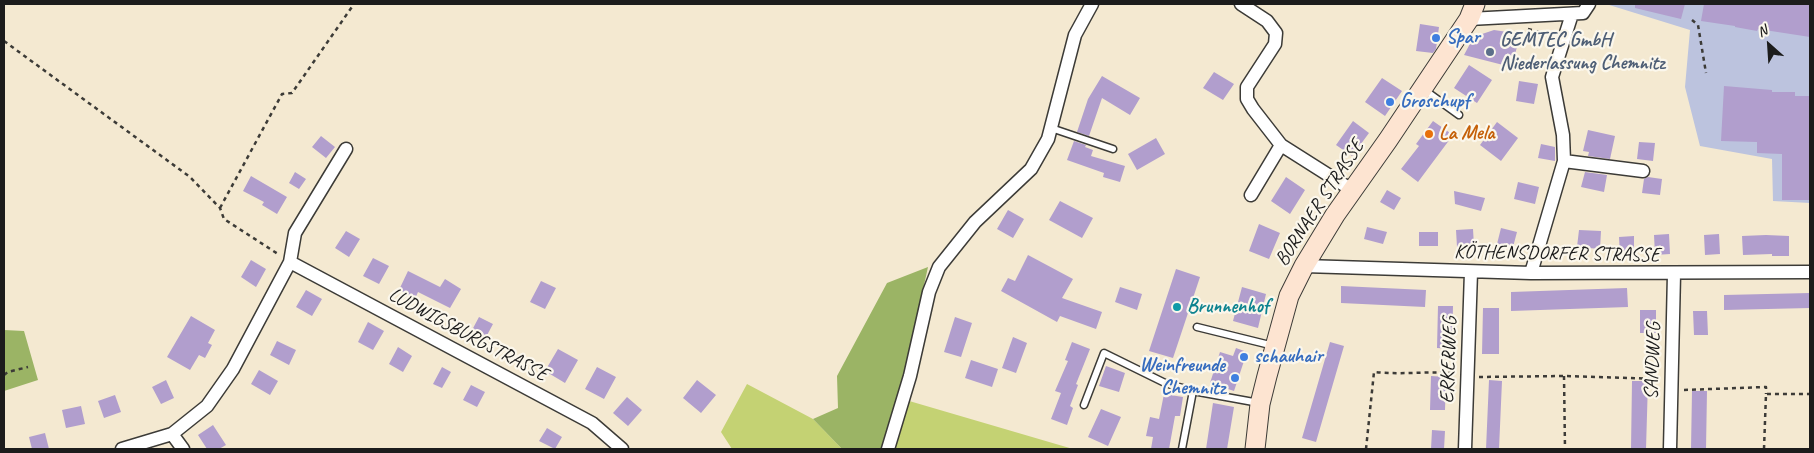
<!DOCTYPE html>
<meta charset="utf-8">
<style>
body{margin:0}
#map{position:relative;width:1814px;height:453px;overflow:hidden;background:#f4e9d1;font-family:Caveat,sans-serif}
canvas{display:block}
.frame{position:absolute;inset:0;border:5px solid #1c1c1c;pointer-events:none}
.north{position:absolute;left:1744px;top:20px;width:50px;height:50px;-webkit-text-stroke:4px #fbf7ec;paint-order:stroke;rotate:334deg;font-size:14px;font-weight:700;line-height:20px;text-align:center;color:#1c1c1c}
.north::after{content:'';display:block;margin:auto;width:18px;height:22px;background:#1c1c1c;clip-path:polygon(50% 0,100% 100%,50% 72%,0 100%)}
</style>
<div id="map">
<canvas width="1814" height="453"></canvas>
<div class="frame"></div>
<div class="north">N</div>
</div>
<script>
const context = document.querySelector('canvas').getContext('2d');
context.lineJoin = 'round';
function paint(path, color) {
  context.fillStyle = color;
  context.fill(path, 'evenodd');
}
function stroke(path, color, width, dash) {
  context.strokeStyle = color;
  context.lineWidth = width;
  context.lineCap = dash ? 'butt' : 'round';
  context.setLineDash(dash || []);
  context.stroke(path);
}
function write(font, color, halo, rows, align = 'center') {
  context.font = font + ' Caveat,sans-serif';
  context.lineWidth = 4.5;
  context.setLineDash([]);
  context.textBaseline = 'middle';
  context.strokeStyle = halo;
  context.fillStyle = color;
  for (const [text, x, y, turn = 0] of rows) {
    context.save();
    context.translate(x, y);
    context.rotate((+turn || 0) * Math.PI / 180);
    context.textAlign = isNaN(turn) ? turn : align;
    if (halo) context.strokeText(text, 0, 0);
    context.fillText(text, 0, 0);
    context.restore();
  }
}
paint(new Path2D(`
 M1606 4H1810V203L1773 201 1772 159 1700 146 1685 87 1690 30Z`), '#bcc3de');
paint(new Path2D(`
 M747 384 813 419 842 449H732L721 432Z
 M899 398 1073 449H883Z`), '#c4d273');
paint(new Path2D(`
 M928 267 899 398 883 449H842L813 419 838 408 837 376 887 283Z
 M4 330 24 331 38 380 4 391Z`), '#9bb465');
paint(new Path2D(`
 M1635 4H1685L1681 19 1635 8Z
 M1704 4H1810V37L1758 29 1757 31 1735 27V26L1701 21Z
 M1420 24 1439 27 1436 49 1433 53 1416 51Z
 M1494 30 1521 34 1511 67 1464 55 1472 40 1479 35Z
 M1469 65 1492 80 1477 103 1454 88Z
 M1214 72 1234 84 1223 100 1203 88Z
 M1102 76 1140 98 1130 115 1102 98 1089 136 1077 132 1088 99Z
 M1382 78 1402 91 1385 116 1365 102Z
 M1519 81 1538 84 1534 104 1516 101Z
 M1724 86 1772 90V92H1795V96H1810V200H1782V154L1757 153V142L1721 141Z
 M1353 121 1369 133 1352 156 1336 145Z
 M1433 121 1453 135 1418 182 1401 169 1419 146 1416 144Z
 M1497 122 1518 138 1501 161 1480 145Z
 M1588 130 1615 136 1610 159 1588 156 1589 152 1583 151Z
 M321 136 335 147 326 158 312 147Z
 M1156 138 1165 154 1137 170 1128 154Z
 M1074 141 1086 145 1085 147 1093 150 1091 156 1125 166 1120 182 1103 177 1104 173 1067 160Z
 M1639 142 1655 143 1653 161 1637 159Z
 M1541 144 1555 147V161L1538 158Z
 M295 172 306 179 299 189 289 183Z
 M1585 172 1607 175 1604 192 1581 187Z
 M251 176 287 197 277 214 262 205 264 202 243 191Z
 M1286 177 1305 190 1290 214 1271 201Z
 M1648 177 1662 179 1660 195 1642 193 1644 179Z
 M1518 182 1539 187 1535 204 1514 199Z
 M1387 190 1401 198 1394 210 1380 202Z
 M1454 191 1485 198 1481 211 1455 204Z
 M1060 201 1093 218 1082 238 1049 220Z
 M1008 210 1024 219 1013 238 997 229Z
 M1259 224 1280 233 1269 259 1249 251Z
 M1367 227 1387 232 1383 244 1364 239Z
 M1501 228 1517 232 1513 247 1497 244Z
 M1473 229 1474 246 1457 247 1456 230Z
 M1579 230 1601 231 1600 249 1577 247Z
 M346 231 360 239 349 257 335 248Z
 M1419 232H1438V246H1419Z
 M1669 234 1670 254 1655 255 1654 235Z
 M1719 234 1720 254 1705 255 1704 235Z
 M1766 235 1789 236V256H1772V254L1743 255 1742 236Z
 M1634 236V254L1620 255 1619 237Z
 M1028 255 1073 279 1062 298 1102 312 1096 329 1060 316 1057 322 1001 291 1008 278 1015 281Z
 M373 258 389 266 379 284 363 276Z
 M251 260 266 269 256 287 241 277Z
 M1176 269 1200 277 1173 358 1149 351Z
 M408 271 440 287 445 279 461 289 450 308 418 292 415 299 399 290Z
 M541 281 556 288 545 309 530 302Z
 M1341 286 1426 290 1425 307 1341 303Z
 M1120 287 1142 294 1137 310 1115 302Z
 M1242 287 1266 294 1258 328 1233 321Z
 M1627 288 1628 307 1511 311V292Z
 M306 290 322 299 312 316 296 307Z
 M1810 293V308L1724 310V295Z
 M1438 306H1453L1452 349 1437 348Z
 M1483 308H1499V354H1482Z
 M1640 310H1656V333H1640Z
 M1693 311H1707L1708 335H1694Z
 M191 316 215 330 208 343 212 345 205 358 199 355 190 370 167 357Z
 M479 317 493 324 485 339 471 332Z
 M955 317 972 323 961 357 944 352Z
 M368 322 384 331 373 350 358 342Z
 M1013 337 1027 343 1016 373 1002 368Z
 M277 341 296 350 289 365 270 355Z
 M1072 342 1090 349 1076 384 1078 385 1070 406 1073 408 1067 425 1051 419 1061 393 1055 391 1068 361 1065 360Z
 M1330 342 1344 346 1316 442 1302 438Z
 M398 347 412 356 403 372 389 364Z
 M1236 348 1247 352 1234 391 1210 383 1220 352 1233 356Z
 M558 349 578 360 565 383 545 371Z
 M971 360 998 369 992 387 965 378Z
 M1106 366 1125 373 1119 392 1099 386Z
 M442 367 451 372 442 388 433 384Z
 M597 367 616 377 604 399 585 389Z
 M259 370 278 381 270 395 251 384Z
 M1431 376 1446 377 1445 410H1430Z
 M166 380 174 398 161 404 152 387Z
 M697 380 716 395 701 413 683 398Z
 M1489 380 1502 381 1499 449H1486Z
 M1632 381H1648L1646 449H1631Z
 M471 385 485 392 477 407 463 400Z
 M1692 391H1707L1706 449H1691Z
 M1164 394 1183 397 1180 416H1175L1169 449H1151L1153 437 1146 436 1150 417 1159 419Z
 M115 395 121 412 104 418 98 401Z
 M627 397 642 410 628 426 613 413Z
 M1213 403 1234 407 1227 449H1206Z
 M81 406 85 424 66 428 62 410Z
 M1101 409 1121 417 1108 446 1088 437Z
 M213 425 226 445 219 449H207L198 435Z
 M547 428 562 437 555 449 539 441Z
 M1432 430 1445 431 1444 449H1431Z
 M45 433 49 449H32L29 437Z`), '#b19ecd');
const lane = new Path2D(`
 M1423 89 1459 115
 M1051 128 1113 149
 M1197 327 1274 346
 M1084 405 1104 353 1165 383 1193 391 1259 403
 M1182 449 1193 391`);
const street = new Path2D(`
 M1241 4 1267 21 1276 33 1275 44 1247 87V99L1253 109 1281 145 1251 195
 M1469 19 1583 13 1589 4
 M1281 145 1352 190
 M1564 161 1643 171
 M290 262 592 423 622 449
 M1304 266 1531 273 1810 272
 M1531 273 1564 161 1563 135 1552 77 1572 14
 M172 434 183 449
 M122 449 172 434 207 406 233 369 290 262 295 233 346 149
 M888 449 910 376 929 292 939 267 975 222 1031 169 1048 139 1075 35 1092 4
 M1465 449 1471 272
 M1670 449 1674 274`);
const secondary = new Path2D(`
 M1255 449 1260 404 1267 376 1289 296 1304 266 1335 215 1388 140 1469 19 1475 4`);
stroke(lane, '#3c3b37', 9);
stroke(street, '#3c3b37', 15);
stroke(secondary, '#3c3b37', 21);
stroke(new Path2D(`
 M1692 20 1698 25 1706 73
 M1528 29 1539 32
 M4 41 190 177 220 208 224 219 278 254
 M220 208 282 94 292 93 354 4
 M4 375 8 372 28 367
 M1564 376 1565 449
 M1479 377 1564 376 1661 379
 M1684 390 1766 387V394
 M1366 449 1374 372C1402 375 1428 371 1455 373
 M1764 449 1766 394H1810`), '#3c3b37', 2.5, [4, 4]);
stroke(lane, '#fff', 6);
stroke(street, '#fff', 12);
stroke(secondary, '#fde4d1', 19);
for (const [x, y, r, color] of [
 [1436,38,5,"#3f7fe0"],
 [1490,52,5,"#5c6f8a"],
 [1390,102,5,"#3f7fe0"],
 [1429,134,5,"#e8710a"],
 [1177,307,5,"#0f9aa8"],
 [1244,357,5,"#3f7fe0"],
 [1235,378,5,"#3f7fe0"]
]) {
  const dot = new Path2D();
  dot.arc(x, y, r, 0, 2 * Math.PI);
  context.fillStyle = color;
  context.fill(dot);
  stroke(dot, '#fbf7ec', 2);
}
write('bold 20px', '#366cbe', '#fbf7ec', [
 ["Spar",1446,38],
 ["Groschupf",1400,102],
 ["schauhair",1254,357],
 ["Weinfreunde",1225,366,"right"],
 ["Chemnitz",1225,389,"right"]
], 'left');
write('bold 20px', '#4e5e75', '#fbf7ec', [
 ["GEMTEC GmbH",1500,41],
 ["Niederlassung Chemnitz",1500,64]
], 'left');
write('bold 20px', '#c56008', '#fbf7ec', [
 ["La Mela",1439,134]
], 'left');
write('20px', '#1c1c1c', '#fbf7ec', [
 ["BORNAER STRASSE",1320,203,-57],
 ["KÖTHENSDORFER STRASSE",1557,254,1],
 ["LUDWIGSBURGSTRASSE",468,335,28],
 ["ERKERWEG",1449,360,-88],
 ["SANDWEG",1653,361,-88]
]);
write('bold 20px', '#0d838f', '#fbf7ec', [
 ["Brunnenhof",1187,307]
], 'left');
</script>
